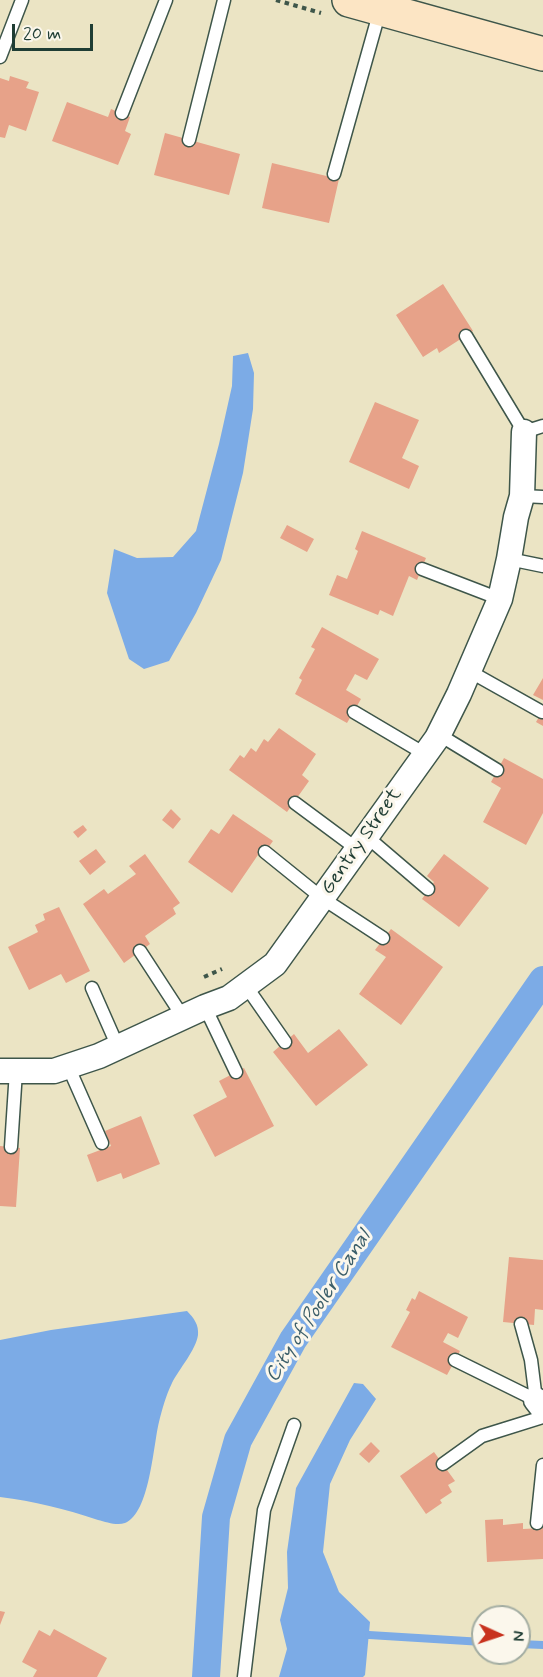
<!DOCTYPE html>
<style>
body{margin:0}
#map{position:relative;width:543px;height:1677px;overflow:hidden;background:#ebe4c4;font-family:Mynerve,sans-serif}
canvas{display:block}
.north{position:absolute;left:471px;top:1605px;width:60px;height:60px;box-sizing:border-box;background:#fbf7ec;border:2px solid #a3ada2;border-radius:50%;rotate:93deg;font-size:16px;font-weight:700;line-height:24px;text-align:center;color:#1f3d34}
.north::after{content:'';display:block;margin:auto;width:21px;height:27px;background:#c8321e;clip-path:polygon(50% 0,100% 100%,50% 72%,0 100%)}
.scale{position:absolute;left:12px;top:24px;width:81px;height:27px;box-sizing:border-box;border:3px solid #1f3d34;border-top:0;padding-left:8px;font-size:18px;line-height:21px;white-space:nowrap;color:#1f3d34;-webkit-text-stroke:4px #fbf7ec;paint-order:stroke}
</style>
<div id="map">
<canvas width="543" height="1677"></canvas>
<div class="north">N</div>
<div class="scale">20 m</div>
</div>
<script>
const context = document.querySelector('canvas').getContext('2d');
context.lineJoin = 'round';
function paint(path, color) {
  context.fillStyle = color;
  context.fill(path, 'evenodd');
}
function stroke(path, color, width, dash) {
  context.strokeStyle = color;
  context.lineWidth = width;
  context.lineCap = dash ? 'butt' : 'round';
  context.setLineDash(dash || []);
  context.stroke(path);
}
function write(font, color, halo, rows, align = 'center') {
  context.font = font + ' Mynerve,sans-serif';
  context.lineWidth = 6;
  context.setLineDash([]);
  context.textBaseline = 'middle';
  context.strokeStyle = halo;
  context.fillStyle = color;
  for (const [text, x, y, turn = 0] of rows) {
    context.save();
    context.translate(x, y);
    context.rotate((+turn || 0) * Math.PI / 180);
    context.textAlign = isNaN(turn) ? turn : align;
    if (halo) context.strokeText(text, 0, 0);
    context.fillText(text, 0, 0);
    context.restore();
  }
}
paint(new Path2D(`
 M248 353 254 373 253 409 243 473 221 560 196 613 169 661 144 669 129 659 107 593 114 549 137 558 173 557 196 531 219 444 232 386 233 356Z
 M187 1311C194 1318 199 1325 198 1335 196 1350 179 1369 172 1383 166 1395 162 1410 159 1422 153 1446 150 1513 125 1523 117 1526 106 1522 98 1520 65 1509 34 1501 0 1497V1340L51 1330Z
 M354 1383 363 1384 376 1399 350 1440 330 1484 323 1552 339 1592 370 1622 365 1675 363 1677H279L287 1649 280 1620 288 1588 287 1552 296 1488Z`), '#7cabe6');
stroke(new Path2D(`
 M369 1635 483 1642
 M519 1644 543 1645`), '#7cabe6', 8);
stroke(new Path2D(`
 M206 1677 216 1517 238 1440 293 1340 543 980`), '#7cabe6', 28);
paint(new Path2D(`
 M10 76 29 82 26 88 39 92 26 131 9 125 5 138 0 137V78L9 81Z
 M67 102 108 117 111 109 130 117 125 131 131 134 118 165 52 141Z
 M165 133 240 154 229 195 154 175Z
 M272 163 339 179 329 223 262 208Z
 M443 284 473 331 439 353 437 348 423 357 396 315Z
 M375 402 419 420 402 458 419 466 409 489 349 462Z
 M287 525 314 539 307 552 280 538Z
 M362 531 426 558 417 580 409 576 393 616 380 610 378 615 329 595 337 575 347 579 358 551 355 549Z
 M322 627 379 659 367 680 355 674 346 690 361 699 347 723 295 694 302 680 299 678 315 649 311 647Z
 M543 678V700L533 695Z
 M543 710V726L536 722Z
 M279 728 316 754 302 775 309 781 287 812 229 770 240 755 244 758 251 748 256 752 264 739 268 742Z
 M504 758 543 779V813L526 845 483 822 501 788 491 782Z
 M171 809 181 819 173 829 162 820Z
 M233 814 273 841 265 852 262 849 232 893 188 862 211 829 219 834Z
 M83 825 87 830 78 838 73 832Z
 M96 849 106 862 90 875 79 861Z
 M145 854 180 903 173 908 176 914 145 936 150 944 124 963 83 904 104 889 108 894 136 874 129 866Z
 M444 854 489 888 459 927 422 899 434 882 427 876Z
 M59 907 90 971 66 983 61 974 29 990 8 947 38 932 35 925 45 920 43 914Z
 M391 929 443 967 401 1025 359 994 386 957 375 950Z
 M339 1029 368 1065 316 1106 273 1052 294 1034 308 1053Z
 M244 1068 274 1126 215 1157 193 1115 227 1097 219 1081Z
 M141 1116 160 1164 123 1179 121 1173 97 1182 87 1155 111 1146 105 1131Z
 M0 1146 20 1148 16 1207 0 1206Z
 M509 1257 543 1260V1310L535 1309 534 1325 503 1322Z
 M419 1291 468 1317 458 1338 448 1333 443 1342 460 1351 447 1375 391 1347 410 1312 406 1310 412 1298 415 1300Z
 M371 1442 380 1451 369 1463 359 1454Z
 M434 1452 455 1481 448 1485 452 1492 440 1500 442 1503 426 1514 400 1476Z
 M503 1519V1525L523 1523V1529L543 1528V1559L487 1562 485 1520Z
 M0 1611 5 1612 0 1625Z
 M54 1629 107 1658 97 1677H33L37 1670 22 1662 39 1630 50 1636Z`), '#e7a289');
const lane = new Path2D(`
 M0 57 22 0
 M122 113 166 0
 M189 140 224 0
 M334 174 380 10
 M466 336 524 432 543 426
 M522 496 543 497
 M509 559 543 566
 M422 569 500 599
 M469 671 542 712
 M354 712 425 754
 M438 734 497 770
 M295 803 357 849
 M366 836 428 889
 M265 852 322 898 383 938
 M140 951 183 1017
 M246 986 285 1042
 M92 988 118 1047
 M205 1007 236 1072
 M68 1066 102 1143
 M11 1147 16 1071
 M521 1324 531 1360 536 1400
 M455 1360 536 1400
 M443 1464 482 1436 543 1417
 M537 1523 543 1465
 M244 1677 264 1510 294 1425`);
const street = new Path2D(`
 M0 1071H54L99 1056 205 1007 229 998 275 964 437 738 459 694 500 599 509 559 516 517 522 496 524 432
 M536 1400 543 1409`);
const secondary = new Path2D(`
 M349 0 543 54`);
stroke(lane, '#3e564a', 15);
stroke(street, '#3e564a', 27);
stroke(secondary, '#3e564a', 36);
stroke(new Path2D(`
 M276 0 321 13
 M204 977 222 969`), '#3e564a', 4, [4.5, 4.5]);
stroke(lane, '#fff', 12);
stroke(street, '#fff', 24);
stroke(secondary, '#fce5c4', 33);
write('20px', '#1f3d34', '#fbf7ec', [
 ["Gentry Street",362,842,-55]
]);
write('italic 21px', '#3b5e69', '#fbf7ec', [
 ["City of Pooler Canal",319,1307,-57]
]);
</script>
